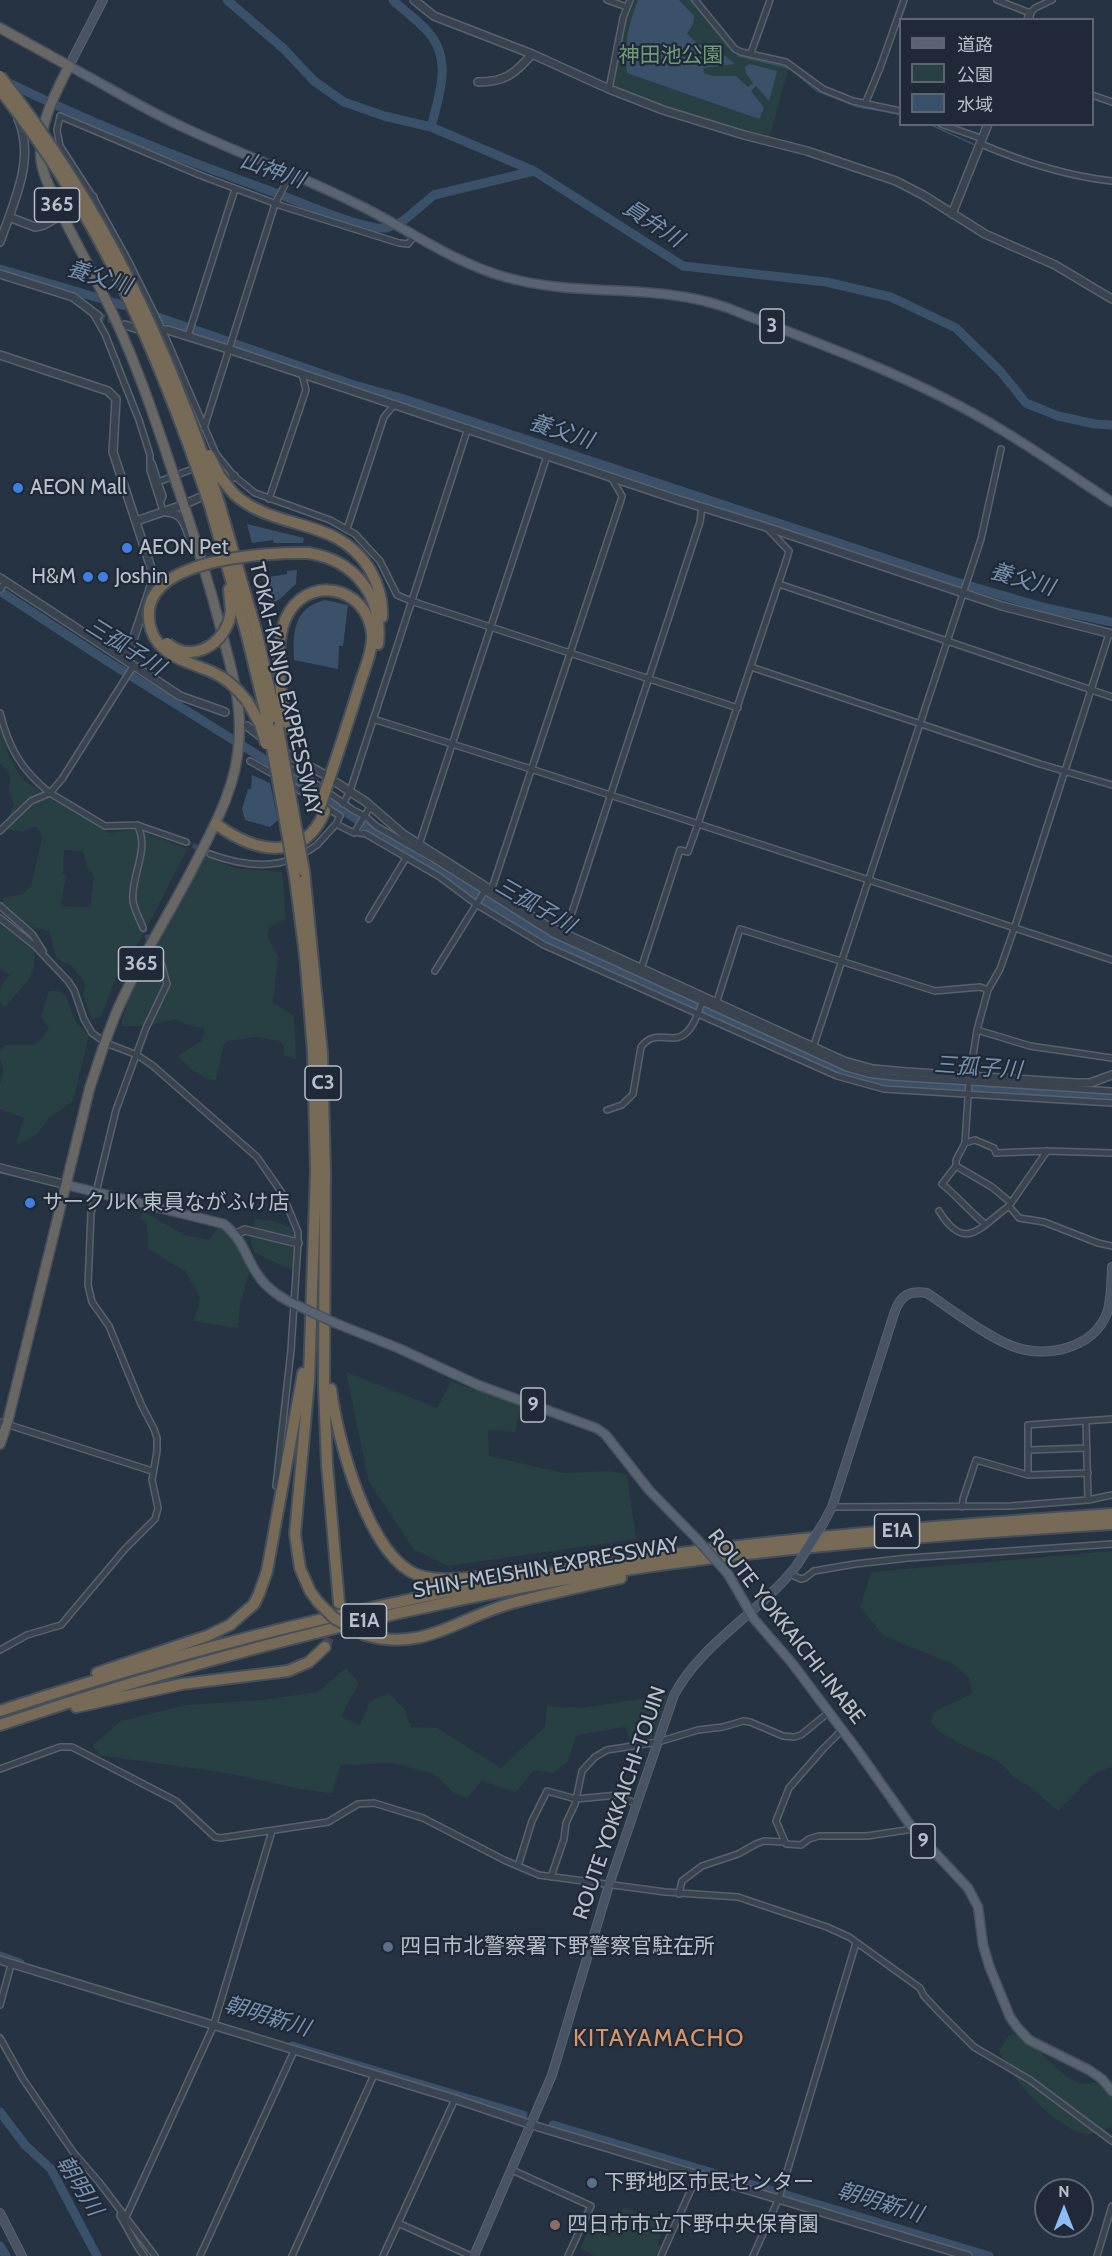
<!DOCTYPE html>
<meta charset="utf-8">
<style>
body{margin:0}
#map{position:relative;width:1112px;height:2256px;overflow:hidden;background:#263342;font-family:Cabin,"Noto Sans JP",sans-serif}
canvas{display:block}
.legend{position:absolute;left:899px;top:18px;width:195px;height:108px;box-sizing:border-box;background:#1f2937;border:2px solid #5c6572;margin:0;padding:8px 10px;list-style:none;font-size:18px;color:#b7c0cb}
.legend li{display:flex;align-items:center;gap:12px;height:30px}
.legend b{width:30px;border:2px solid #5c6572}
.north{position:absolute;left:1034px;top:2178px;width:60px;height:60px;box-sizing:border-box;background:#1f2937;border:2px solid #5c6572;border-radius:50%;rotate:0deg;font-size:16px;font-weight:700;line-height:24px;text-align:center;color:#b7c0cb}
.north::after{content:'';display:block;margin:auto;width:21px;height:27px;background:#8fbbf9;clip-path:polygon(50% 0,100% 100%,50% 72%,0 100%)}
</style>
<div id="map">
<canvas width="1112" height="2256"></canvas>
<ul class="legend">
<li><b style="height:8px;background:#586471"></b>道路</li>
<li><b style="height:16px;background:#284043"></b>公園</li>
<li><b style="height:16px;background:#3b516a"></b>水域</li>
</ul>
<div class="north">N</div>
</div>
<script>
const context = document.querySelector('canvas').getContext('2d');
context.lineJoin = 'round';
function paint(path, color) {
  context.fillStyle = color;
  context.fill(path, 'evenodd');
}
function stroke(path, color, width, dash) {
  context.strokeStyle = color;
  context.lineWidth = width;
  context.lineCap = dash ? 'butt' : 'round';
  context.setLineDash(dash || []);
  context.stroke(path);
}
function write(font, color, halo, rows, align = 'center') {
  context.font = font + ' Cabin,"Noto Sans JP",sans-serif';
  context.lineWidth = 4.5;
  context.setLineDash([]);
  context.textBaseline = 'middle';
  context.strokeStyle = halo;
  context.fillStyle = color;
  for (const [text, x, y, turn = 0] of rows) {
    context.save();
    context.translate(x, y);
    context.rotate((+turn || 0) * Math.PI / 180);
    context.textAlign = isNaN(turn) ? turn : align;
    if (halo) context.strokeText(text, 0, 0);
    context.fillText(text, 0, 0);
    context.restore();
  }
}
paint(new Path2D(`
 M633 0H691L739 55H746L789 66 769 139 663 108 610 88 625 19Z
 M0 720 8 754 17 771 24 780 49 798 110 833 136 829 187 849 141 939 119 970 101 1017 92 1019 83 995 86 984 70 964 62 962 56 956 49 931 17 923 1 905 3 898 23 894 31 886 42 838 37 827H33L22 832 6 829 4 826 14 805 9 791 10 774 0 763ZM64 850 83 851 88 868 94 876 90 907 61 906 66 875 63 874Z
 M205 856 234 868 282 872 286 919 270 926 267 936 278 957 273 1003 294 1016 296 1060 283 1055 284 1047 280 1041 257 1037 227 1041 224 1044 216 1080C203 1080 186 1066 178 1056L201 1041 205 1031 203 1028 188 1025 175 1019 148 1026H121C123 1011 130 997 137 983 156 939 183 899 205 856Z
 M0 923 11 925 24 934 35 949 34 967 30 978 5 1007 0 1003C0 990 0 984 10 975L0 968Z
 M49 991C69 989 67 1002 73 1016 77 1024 84 1030 89 1036L73 1101 50 1117 36 1135 19 1144 16 1143 24 1118 0 1109V1085L3 1069 0 1058V1051L5 1045 35 1044 46 1033 49 1027 42 1019 41 1015Z
 M144 1212 185 1235 209 1240 218 1227 240 1244 246 1254 249 1273 240 1306 238 1328 194 1321 200 1299 199 1295 186 1272 148 1249 147 1223 140 1218Z
 M255 1219 275 1221 295 1231 294 1271 254 1252 250 1237Z
 M346 1372 437 1408 451 1382 522 1405 515 1432 488 1430 489 1456 564 1473 609 1471 627 1475 636 1539 448 1566 414 1550 369 1482Z
 M1112 1551V1767L1095 1773 1058 1811 1029 1786 1013 1777 1007 1769 996 1760 964 1746 937 1730 931 1722 934 1712 972 1694 969 1678 953 1664 884 1636 860 1607 871 1572Z
 M346 1668 359 1683 341 1717 360 1725 370 1701 389 1693 405 1710 411 1727 437 1728 501 1768 545 1727 547 1706 581 1708 668 1695 655 1738 630 1742 626 1727 577 1735 567 1763 552 1773 534 1770 516 1792 482 1781 467 1798 453 1792 434 1774 393 1763 341 1765 332 1793C300 1791 268 1781 237 1775 191 1767 145 1762 99 1755L93 1745 121 1721 186 1705 262 1700 317 1692Z
 M1022 2031C1038 2048 1054 2070 1074 2081 1085 2086 1102 2082 1112 2079V2127C1105 2129 1096 2134 1089 2134 1059 2133 1009 2077 999 2050L1009 2036Z
 M623 2207 665 2225 657 2244 660 2246 656 2256H595L580 2249 590 2228 610 2237Z`), '#284043');
paint(new Path2D(`
 M638 0H679L694 16 693 24 687 34 699 45 713 46 735 64 703 68 704 73 713 76H736L748 87 753 83 746 73 745 67 750 64 777 71 769 101 756 86 751 91 764 108 759 119 627 73C624 46 628 25 638 0Z
 M247 524 304 538 303 543H274L273 540 252 543Z
 M297 570 296 584C287 591 280 602 270 604L263 578 287 574V571Z
 M325 600 348 605 343 646H339L338 669 294 660C293 632 293 608 325 600Z
 M252 775 270 783 278 820 270 827 245 820 242 809 248 789H251Z`), '#3b516a');
stroke(new Path2D(`
 M691 0 739 56 789 68 817 91 858 107 900 114
 M929 124 975 145
 M983 148C1025 166 1067 179 1112 184`), '#3b516a', 1.5);
stroke(new Path2D(`
 M227 0 284 49 314 81 344 102 384 116 431 127 534 171 683 266 826 282 891 297 956 328 1001 372 1026 403 1058 416 1095 424 1112 425
 M393 0C404 11 418 20 428 32 453 59 439 96 431 127
 M3 80C90 123 181 159 273 192 306 204 343 222 377 228H387L403 221 434 195 534 171
 M0 269 126 306 354 385 401 398 953 581 1046 608 1112 622
 M0 591 107 661 304 784 404 851 543 937 830 1068 870 1080 1112 1096
 M0 1956 20 1963
 M292 2046 523 2115
 M0 2112 25 2145 51 2169 97 2256
 M553 2125 989 2256
 M0 2246 6 2256`), '#3b516a', 9);
stroke(new Path2D(`
 M186 842 204 851
 M143 928 155 953`), '#3c4857', 5, [5, 2.5]);
stroke(new Path2D(`
 M98 316 119 322`), '#3c4857', 7, [7, 3.5]);
stroke(new Path2D(`
 M325 1647 336 1624 339 1603`), '#3c4857', 10, [10, 5]);
const minor = new Path2D(`
 M607 0 627 7
 M695 0 735 49 741 52 786 62 823 89 853 101 900 111
 M997 0 1030 13 1035 8 1052 0
 M751 53 770 0
 M609 89 623 18 630 0
 M1092 95 1112 102
 M865 104 880 68 904 0
 M941 124 983 139
 M981 144C1023 162 1066 176 1112 181
 M415 235 408 244 399 243 282 206 202 176 60 116 57 130 60 146 93 197 129 262 162 329 216 454 234 476 255 493 330 520 355 534 380 561 397 595 411 601 738 708
 M94 315 105 334 139 420 150 455V470L163 511
 M188 336 235 189
 M204 428 275 204 291 173
 M152 463 158 482 198 467
 M158 482 163 496 161 501
 M269 499 306 390 302 374
 M347 529 384 417 395 404
 M779 584 1112 697
 M0 590 5 582
 M1109 634 1014 929 1000 969 988 990 977 1030 969 1082 965 1143 975 1140 994 1148 996 1153 1047 1151 1112 1153
 M134 665 62 779 50 793 105 826 137 825 186 842
 M751 667 1040 764 1112 785
 M0 713C9 748 21 770 50 793L31 801 0 831
 M373 719 531 769 1112 960
 M250 761 278 777
 M286 766 319 786 353 810 365 816 376 826 432 858 553 934 847 1068 868 1074 892 1077 1112 1091
 M288 783 340 816 336 824
 M343 804 350 791 468 428
 M137 825C151 849 130 876 133 901 134 910 140 919 143 928
 M354 832 366 834 440 877 476 904 544 945 837 1076 884 1089 1112 1103
 M419 845 547 456
 M210 854C237 864 266 869 293 859
 M302 855 317 845 336 824 354 833 370 807
 M490 894 621 500 622 496 611 477
 M0 906 32 934 43 951
 M0 918 35 946 68 981 74 990 84 1019 92 1033 106 1043 137 1055 152 1065 257 1157 282 1193 298 1232V1243L291 1350 276 1486
 M369 919 406 858
 M565 934 700 522 702 506
 M641 969 680 850 688 852 698 824 787 558 789 551 767 528
 M435 971 484 892
 M716 1004 740 929 935 991 980 987 988 990
 M977 1030 1030 1046 1112 1058
 M813 1048 981 539 1001 449
 M607 1110 622 1105 633 1094 641 1047C656 1027 671 1046 686 1033 694 1026 698 1013 702 1003
 M965 1143 956 1160V1166L942 1184C957 1196 969 1211 985 1224
 M1047 1151 1009 1206 1019 1218 1044 1222 1098 1243 1112 1246
 M956 1166 992 1187 1011 1203
 M939 1211C965 1253 979 1228 1009 1206
 M0 1422 152 1471
 M1086 1422 1088 1500
 M1029 1450 1087 1448
 M1028 1475V1425L1112 1419
 M832 1507 1010 1506 1088 1500 1112 1495
 M962 1507 963 1499 976 1460 1028 1475 1088 1473
 M790 1574 801 1579 805 1578 814 1571 855 1564 908 1558 1112 1544
 M0 1650 27 1635 61 1625 125 1549 155 1519 158 1508 152 1480 157 1451V1438L154 1429 141 1404 109 1326 92 1302 88 1285 91 1213 116 1110 146 1028 167 984 162 966 155 953
 M842 1730 823 1749 789 1788 776 1821 786 1844 801 1845 809 1839 819 1836H867L913 1829
 M0 1769 60 1747H72L176 1801 215 1837 221 1838 328 1822 358 1804 374 1803 423 1818 504 1860 539 1875 665 1892 738 1897 827 1927 849 1937 920 1988 924 1996 940 2013 974 2047 1030 2080 1112 2141
 M518 1866 532 1821 547 1791 576 1799 618 1795 636 1804
 M551 1877 564 1839 566 1823 575 1804 582 1771 595 1757 607 1750 658 1742 698 1730 723 1727 743 1721 750 1722 783 1736 794 1737 801 1735 828 1713
 M679 1894 682 1881 702 1866 738 1854 756 1844 764 1841 784 1842
 M0 2005 11 1965
 M0 2038 23 2079 73 2152 99 2182 155 2256
 M512 2170 591 2206 568 2256
 M121 2211 120 2216C129 2230 134 2243 144 2256
 M126 2217 213 2027 272 1831
 M398 2223 471 2256
 M200 2256 294 2051
 M292 2256 374 2075
 M383 2256 455 2099
 M661 2256 698 2174
 M753 2256 779 2198 856 1943
 M1097 2256 1112 2206`);
const tertiary = new Path2D(`
 M414 0 434 16 532 54 609 89 663 110 744 135 807 151 896 181 923 195 985 234 1055 265 1112 299
 M1028 20 1030 13
 M478 82C505 82 515 74 532 54
 M952 214 988 124
 M9 217 35 227 44 225 93 197
 M0 242C13 204 36 159 18 119
 M0 274 73 297 98 316
 M125 325 138 329 168 330 228 349 676 499 766 527 1002 606 1112 634
 M0 355 108 391 116 399 113 452 154 577 132 643 124 658
 M166 512C184 513 185 525 191 541
 M136 521C171 509 205 500 234 476
 M0 578 180 696 225 712
 M247 726 264 739
 M280 750 327 776
 M337 783 366 802 403 834 546 925 844 1061 873 1069 906 1072 1076 1083H1090L1112 1075
 M0 1168 67 1185
 M236 1234 245 1230 298 1243
 M0 1960 455 2099 532 2125 968 2256`);
const secondary = new Path2D(`
 M69 66 103 0
 M824 1522 832 1507 895 1311C901 1295 910 1290 927 1293 952 1310 985 1335 1012 1346 1045 1359 1093 1349 1107 1313 1112 1299 1111 1282 1112 1267
 M0 2213 22 2256
 M474 2256 552 2075 609 1885 674 1695C703 1641 760 1613 797 1565`);
const primary = new Path2D(`
 M69 66C107 86 145 110 185 128 242 155 302 176 359 205 408 229 452 262 505 277 578 298 656 282 728 308 800 337 875 363 944 398 1003 427 1057 466 1112 502
 M67 1185 224 1224C245 1242 244 1255 258 1275 268 1291 286 1301 303 1308
 M335 1323 398 1348 478 1385 596 1428 605 1434 649 1490 695 1537
 M728 1574 754 1619 792 1663 858 1751 913 1829 968 1888 978 1907 983 1945 990 1968 1010 2017 1017 2027 1029 2040 1089 2070 1102 2079 1112 2091`);
const trunk = new Path2D(`
 M0 28 69 66C54 96 38 125 41 160 42 173 48 183 53 195 67 228 86 259 102 292 130 346 150 404 169 461
 M0 1444 7 1424 90 1087C100 1058 109 1026 123 998 146 949 176 903 200 854 219 817 237 782 239 740 242 703 231 668 222 633 209 583 194 534 177 485`);
const motorway = new Path2D(`
 M234 494C276 532 336 516 369 568 378 583 383 600 382 617
 M219 503 257 634 278 728
 M210 506 247 636 268 723
 M308 553C355 560 383 596 378 644
 M229 621 231 611 229 589
 M247 701 260 724
 M285 728C282 696 273 650 285 620 305 573 367 585 372 634 373 651 364 670 359 687 349 720 338 753 327 786
 M216 824C254 852 303 864 325 811
 M304 871 322 1053 325 1173 324 1386 327 1464 339 1603
 M295 878 305 955 313 1051 316 1171 309 1380 295 1534 300 1568 310 1591 318 1602
 M331 1389C337 1438 368 1557 418 1575 446 1585 499 1573 528 1570
 M365 1635C424 1652 456 1619 509 1604 546 1594 584 1586 621 1578
 M97 1673 207 1636 230 1625 254 1604 259 1594 267 1571 303 1373
 M76 1707 182 1684 288 1671 309 1662 325 1647
 M0 1711C221 1637 449 1584 681 1553 824 1534 968 1524 1112 1514
 M0 1725C173 1667 349 1620 529 1586 721 1551 917 1536 1112 1524`);
stroke(minor, '#58626f', 8);
stroke(tertiary, '#58626f', 10);
stroke(secondary, '#58626f', 10);
stroke(primary, '#47505e', 11);
stroke(trunk, '#454f5c', 12);
stroke(motorway, '#454f5c', 14);
stroke(minor, '#3a4451', 5);
stroke(tertiary, '#3a4451', 7);
stroke(secondary, '#485464', 8);
stroke(primary, '#586471', 8);
stroke(trunk, '#686764', 9);
stroke(motorway, '#776a57', 10);
const secondaryBridge = new Path2D(`
 M797 1565 824 1522`);
const primaryBridge = new Path2D(`
 M303 1308 335 1323
 M695 1537 728 1574`);
const trunkBridge = new Path2D(`
 M169 461 177 485`);
const motorwayBridge = new Path2D(`
 M0 76C104 209 167 343 219 503
 M0 90C100 215 159 355 210 506
 M209 455 220 477 234 494
 M167 643C191 663 219 647 229 621
 M247 701C237 688 226 678 212 672 194 664 173 660 159 644 151 634 148 622 149 610 155 558 268 552 308 553
 M268 723 295 878
 M260 724 266 744
 M278 728 304 871
 M319 810 327 786
 M318 1602 334 1618 365 1635`);
stroke(secondaryBridge, '#58626f', 10, []);
stroke(primaryBridge, '#47505e', 11, []);
stroke(trunkBridge, '#454f5c', 12, []);
stroke(motorwayBridge, '#454f5c', 14, []);
stroke(secondaryBridge, '#485464', 8);
stroke(primaryBridge, '#586471', 8);
stroke(trunkBridge, '#686764', 9);
stroke(motorwayBridge, '#776a57', 10);
for (const [x, y, r, color] of [
 [18,488,6,"#3f7fe0"],
 [127,548,6,"#3f7fe0"],
 [88,577,6,"#3f7fe0"],
 [103,577,6,"#3f7fe0"],
 [30,1203,6,"#3f7fe0"],
 [388,1947,6,"#5c6f8a"],
 [592,2183,6,"#5c6f8a"],
 [555,2225,6,"#8d6e63"]
]) {
  const dot = new Path2D();
  dot.arc(x, y, r, 0, 2 * Math.PI);
  context.fillStyle = color;
  context.fill(dot);
  stroke(dot, '#1f2937', 2);
}
for (const [x, y, w] of [
 [57,205,45],
 [772,326,24],
 [141,964,45],
 [323,1083,36],
 [533,1405,24],
 [897,1531,45],
 [364,1621,45],
 [923,1841,24]
]) {
  const box = new Path2D();
  box.roundRect(x - w / 2, y - 17, w, 34, 4.5);
  context.fillStyle = '#1f2937';
  context.fill(box);
  stroke(box, '#b7c0cb', 1.5);
}
write('bold 20px', '#b7c0cb', null, [
 ["365",57,205],
 ["3",772,326],
 ["365",141,964],
 ["C3",323,1083],
 ["9",533,1405],
 ["E1A",897,1531],
 ["E1A",364,1621],
 ["9",923,1841]
]);
write('21px', '#6e9c77', '#1f2937', [
 ["神田池公園",671,56]
]);
write('21px', '#b7c0cb', '#1f2937', [
 ["AEON Mall",30,488],
 ["AEON Pet",139,548],
 ["H&M",76,577,"right"],
 ["Joshin",115,577],
 ["サークルK 東員ながふけ店",42,1203],
 ["四日市北警察署下野警察官駐在所",400,1947],
 ["下野地区市民センター",604,2183],
 ["四日市市立下野中央保育園",567,2225]
], 'left');
write('21px', '#b7c0cb', '#1f2937', [
 ["TOKAI-KANJO EXPRESSWAY",285,689,77],
 ["SHIN-MEISHIN EXPRESSWAY",546,1568,-10],
 ["ROUTE YOKKAICHI-INABE",786,1627,52],
 ["ROUTE YOKKAICHI-TOUIN",620,1803,-71]
]);
write('italic 22px', '#7791ae', '#1f2937', [
 ["山神川",272,171,19],
 ["員弁川",653,224,33],
 ["養父川",99,278,17],
 ["養父川",561,432,18],
 ["養父川",1022,580,16],
 ["三孤子川",125,647,32],
 ["三孤子川",535,906,30],
 ["三孤子川",978,1068,4],
 ["朝明新川",267,2017,17],
 ["朝明川",79,2186,58],
 ["朝明新川",880,2203,17]
]);
context.letterSpacing = '1.5px';
write('24px', '#d79467', '#1f2937', [
 ["KITAYAMACHO",659,2039]
]);
context.letterSpacing = '0px';
</script>
